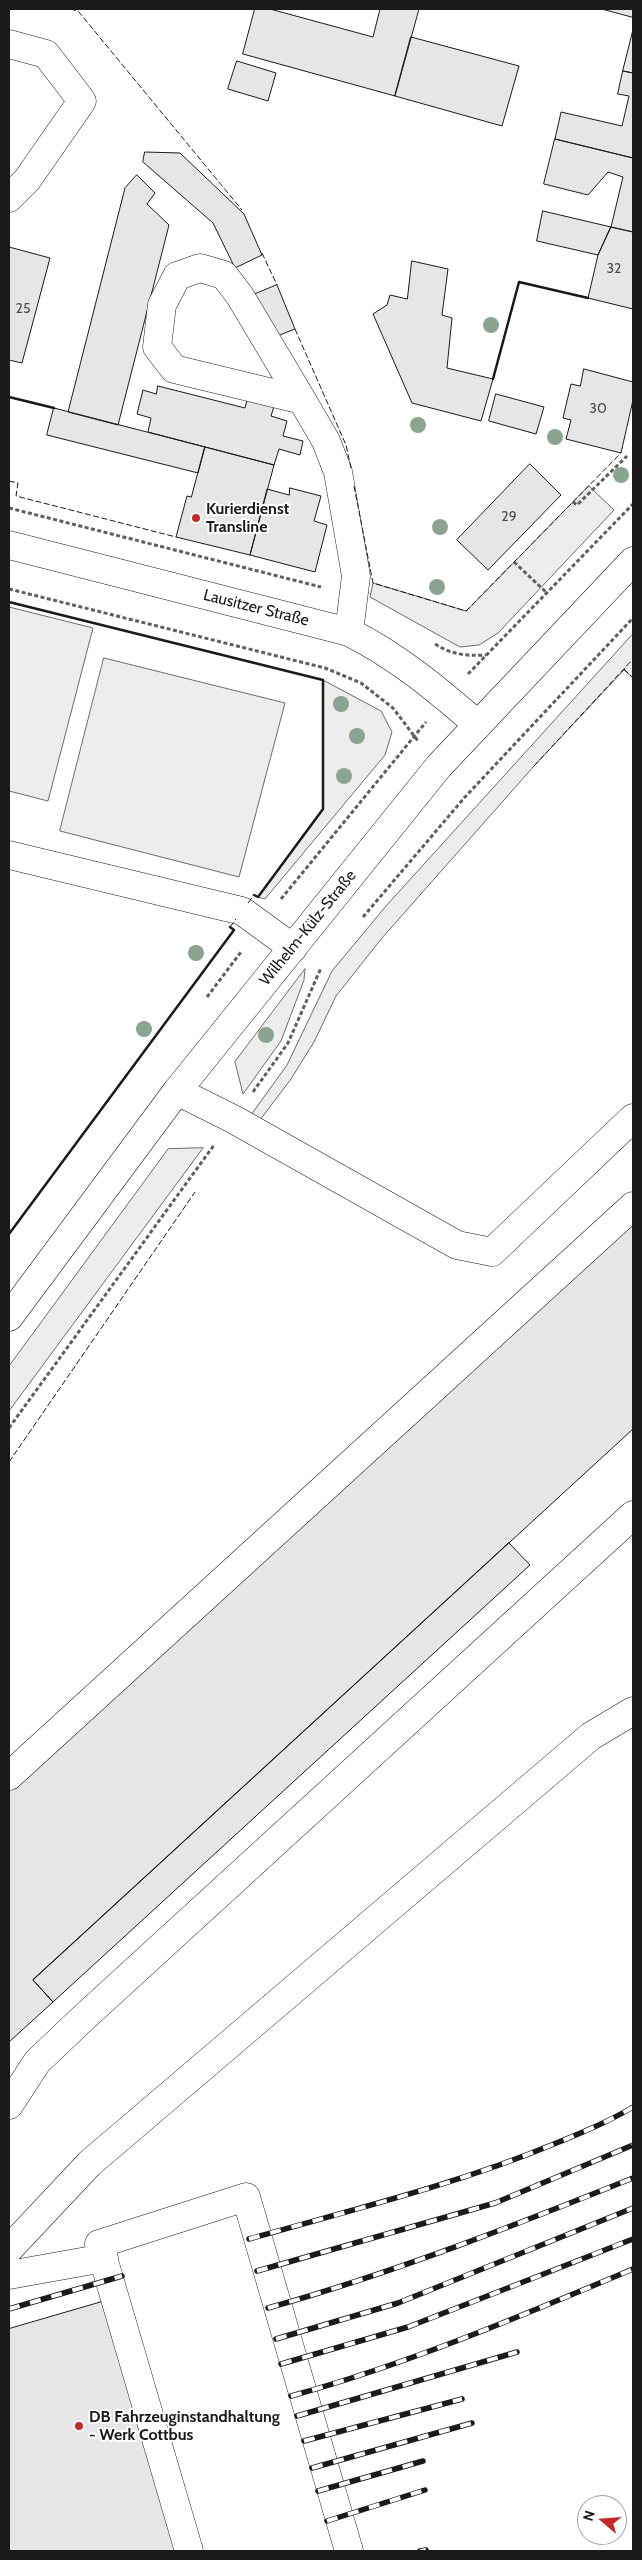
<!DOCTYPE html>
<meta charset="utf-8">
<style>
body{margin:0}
#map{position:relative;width:642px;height:2560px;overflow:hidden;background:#fff;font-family:Cabin,sans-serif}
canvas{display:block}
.frame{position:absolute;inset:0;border:10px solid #1a1a1a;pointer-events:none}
.north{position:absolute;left:577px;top:2495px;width:50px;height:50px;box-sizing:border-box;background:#fff;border:1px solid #a3a3a3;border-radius:50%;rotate:288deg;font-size:14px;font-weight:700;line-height:20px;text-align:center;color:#1a1a1a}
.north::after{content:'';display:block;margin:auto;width:18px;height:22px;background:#c62828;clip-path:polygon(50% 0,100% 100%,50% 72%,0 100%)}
</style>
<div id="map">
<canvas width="642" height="2560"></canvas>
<div class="frame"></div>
<div class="north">N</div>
</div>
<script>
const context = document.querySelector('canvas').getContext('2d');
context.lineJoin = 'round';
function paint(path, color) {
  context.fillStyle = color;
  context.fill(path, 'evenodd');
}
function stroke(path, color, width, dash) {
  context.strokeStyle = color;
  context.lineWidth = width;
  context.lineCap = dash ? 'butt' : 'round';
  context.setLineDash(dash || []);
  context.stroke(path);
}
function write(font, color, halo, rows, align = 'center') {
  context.font = font + ' Cabin,sans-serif';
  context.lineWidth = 4;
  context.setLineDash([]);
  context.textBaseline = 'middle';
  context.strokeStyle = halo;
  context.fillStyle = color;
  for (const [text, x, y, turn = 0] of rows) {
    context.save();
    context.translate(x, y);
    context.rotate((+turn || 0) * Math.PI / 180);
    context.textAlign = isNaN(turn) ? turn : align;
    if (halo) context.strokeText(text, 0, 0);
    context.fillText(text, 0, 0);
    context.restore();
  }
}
const built = new Path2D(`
 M589 486 614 510 498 633 479 645 460 647 370 597 373 583 466 611Z
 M9 607 93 628 48 801 9 791Z
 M633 634V678L624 670 534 766 382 938 336 996 314 1042 291 1079 260 1120 251 1115 287 1065 332 971 386 906Z
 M104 658 285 703 239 877 60 831Z
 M323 680 381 711 392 732 385 755 265 899 258 897 323 809Z
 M305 969 304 980 281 1041 243 1094 235 1062Z
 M203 1148 9 1411V1366L168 1149Z`);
paint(built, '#ededed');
stroke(built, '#6a6a6a', 1);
const building = new Path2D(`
 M255 9H270L373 37 380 9H419L395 96 243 54Z
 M602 9H633V17Z
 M633 30V73L623 71Z
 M411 37 519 66 502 126 395 96Z
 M237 61 276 73 268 101 228 89Z
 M623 71 633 73V158L555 139 561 112 622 126 629 96 618 94Z
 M555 139 633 158V232L611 227 623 177 608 172 588 195 544 184Z
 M145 152 180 153 244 214 262 255 235 268 213 223 143 162Z
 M137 175 155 193 147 204 169 225 118 425 68 412 125 188Z
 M543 211 611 227 598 255 537 241Z
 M611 227 633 232V309L588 298 598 255Z
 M9 247 50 258 22 363 9 360Z
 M412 261 448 269 442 315 452 318 447 368 493 379 481 421 412 403 373 314 387 305 390 295 407 299Z
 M277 285 295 329 272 338 253 295Z
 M584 369 633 382V400L621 453 566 439 571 420 563 418 571 384 580 386Z
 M158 386 245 408 248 396 275 403 271 416 287 421 283 436 303 441 300 455 279 449 274 465 148 432 151 418 137 414 143 390 156 394Z
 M496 394 544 407 536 434 489 421Z
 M54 408 205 447 198 473 47 435Z
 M205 447 274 465 250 555 176 537 187 496 191 497Z
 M530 464 561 495 488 570 457 540Z
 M290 488 321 496 314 521 327 525 315 572 250 555 267 489 289 495Z
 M633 1218V1429L33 1980 53 2002 9 2042V1791Z
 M509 1543 530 1565 53 2002 33 1980Z
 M112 2299 185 2551H9V2329Z`);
paint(building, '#e6e6e6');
stroke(building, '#1a1a1a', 1);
const minor = new Path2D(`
 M9 44 46 54 82 101 27 180 9 198
 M302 400 240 296 224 275 200 268 177 276 162 305 157 347 174 369 302 400 326 441 338 472 356 576 349 632
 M9 545 349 632C397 656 438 690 478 725
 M9 855 242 911 293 948
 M177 1091 233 1119 457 1245 492 1252 633 1118
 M9 1776 633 1206
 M9 2105 37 2062 80 2021 633 1515
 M9 2249 90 2163 591 1736 633 1711
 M9 2275 104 2258
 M189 2551 99 2244 246 2197 349 2551`);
const major = new Path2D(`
 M9 1317 177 1091 439 766 633 561`);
stroke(minor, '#1a1a1a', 29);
stroke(major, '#1a1a1a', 29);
stroke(new Path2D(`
 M573 502 577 505 627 456
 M9 508 321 587
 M514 562 547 593
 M9 589 325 668 361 683 393 708 418 741
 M435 644C453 655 466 656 486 655
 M468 674 633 504
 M281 899 426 722
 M363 917 465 797 633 618
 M207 997 241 952
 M253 1092 288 1043 321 968
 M9 1428 214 1145`), '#5f5f5f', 3, [4, 2.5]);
stroke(minor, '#fff', 28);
stroke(major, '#fff', 28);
const rail = new Path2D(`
 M249 2239C351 2210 455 2185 554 2144 581 2133 608 2122 633 2107
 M257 2271 495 2203 633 2145
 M268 2308C393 2273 513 2226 633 2178
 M9 2309 122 2276
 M276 2339 398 2303 633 2208
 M281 2364 408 2327 633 2239
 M291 2396C408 2364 521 2316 633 2269
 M297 2416 517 2352
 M304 2441 462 2399
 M312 2468 472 2423
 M318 2491 423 2461
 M327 2521 425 2490
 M420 2551 426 2550`);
stroke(rail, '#1a1a1a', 5.5);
stroke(rail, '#fff', 4, [11]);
stroke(new Path2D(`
 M70 9 78 11 242 210
 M262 253 277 285
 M295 329 346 445 351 468
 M9 481 18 483 16 496 176 537
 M354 486 373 583 466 611 621 453
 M624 669 633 678
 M534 766 633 659
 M248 903 254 895
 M230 927 236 919
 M9 1462 195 1192`), '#1a1a1a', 1, [6, 2.5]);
stroke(new Path2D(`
 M493 379 519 282 588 298
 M9 397 54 408
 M9 602 323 680V809L258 897 254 895
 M9 1234 234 930 230 927`), '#1a1a1a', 2.5);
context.fillStyle = '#8aa48f';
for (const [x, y] of [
 [491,325],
 [418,425],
 [555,437],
 [621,475],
 [440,527],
 [437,587],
 [341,704],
 [357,736],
 [344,776],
 [196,953],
 [144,1029],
 [266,1035]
]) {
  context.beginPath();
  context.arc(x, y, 8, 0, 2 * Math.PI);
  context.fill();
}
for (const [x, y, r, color] of [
 [196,518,5,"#c62828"],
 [79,2426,5,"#c62828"]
]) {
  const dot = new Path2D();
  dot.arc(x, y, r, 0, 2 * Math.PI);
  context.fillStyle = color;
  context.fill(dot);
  stroke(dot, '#fff', 2);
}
write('14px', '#4d4d4d', null, [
 ["32",614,269],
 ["25",23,309],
 ["30",598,409],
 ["29",509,517]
]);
write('bold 16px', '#1a1a1a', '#fff', [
 ["Kurierdienst",206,509],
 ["Transline",206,527],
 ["DB Fahrzeuginstandhaltung",89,2417],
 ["- Werk Cottbus",89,2435]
], 'left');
write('16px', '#1a1a1a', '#fff', [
 ["Lausitzer Straße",256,608,14],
 ["Wilhelm-Külz-Straße",308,928,-51]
]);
</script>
